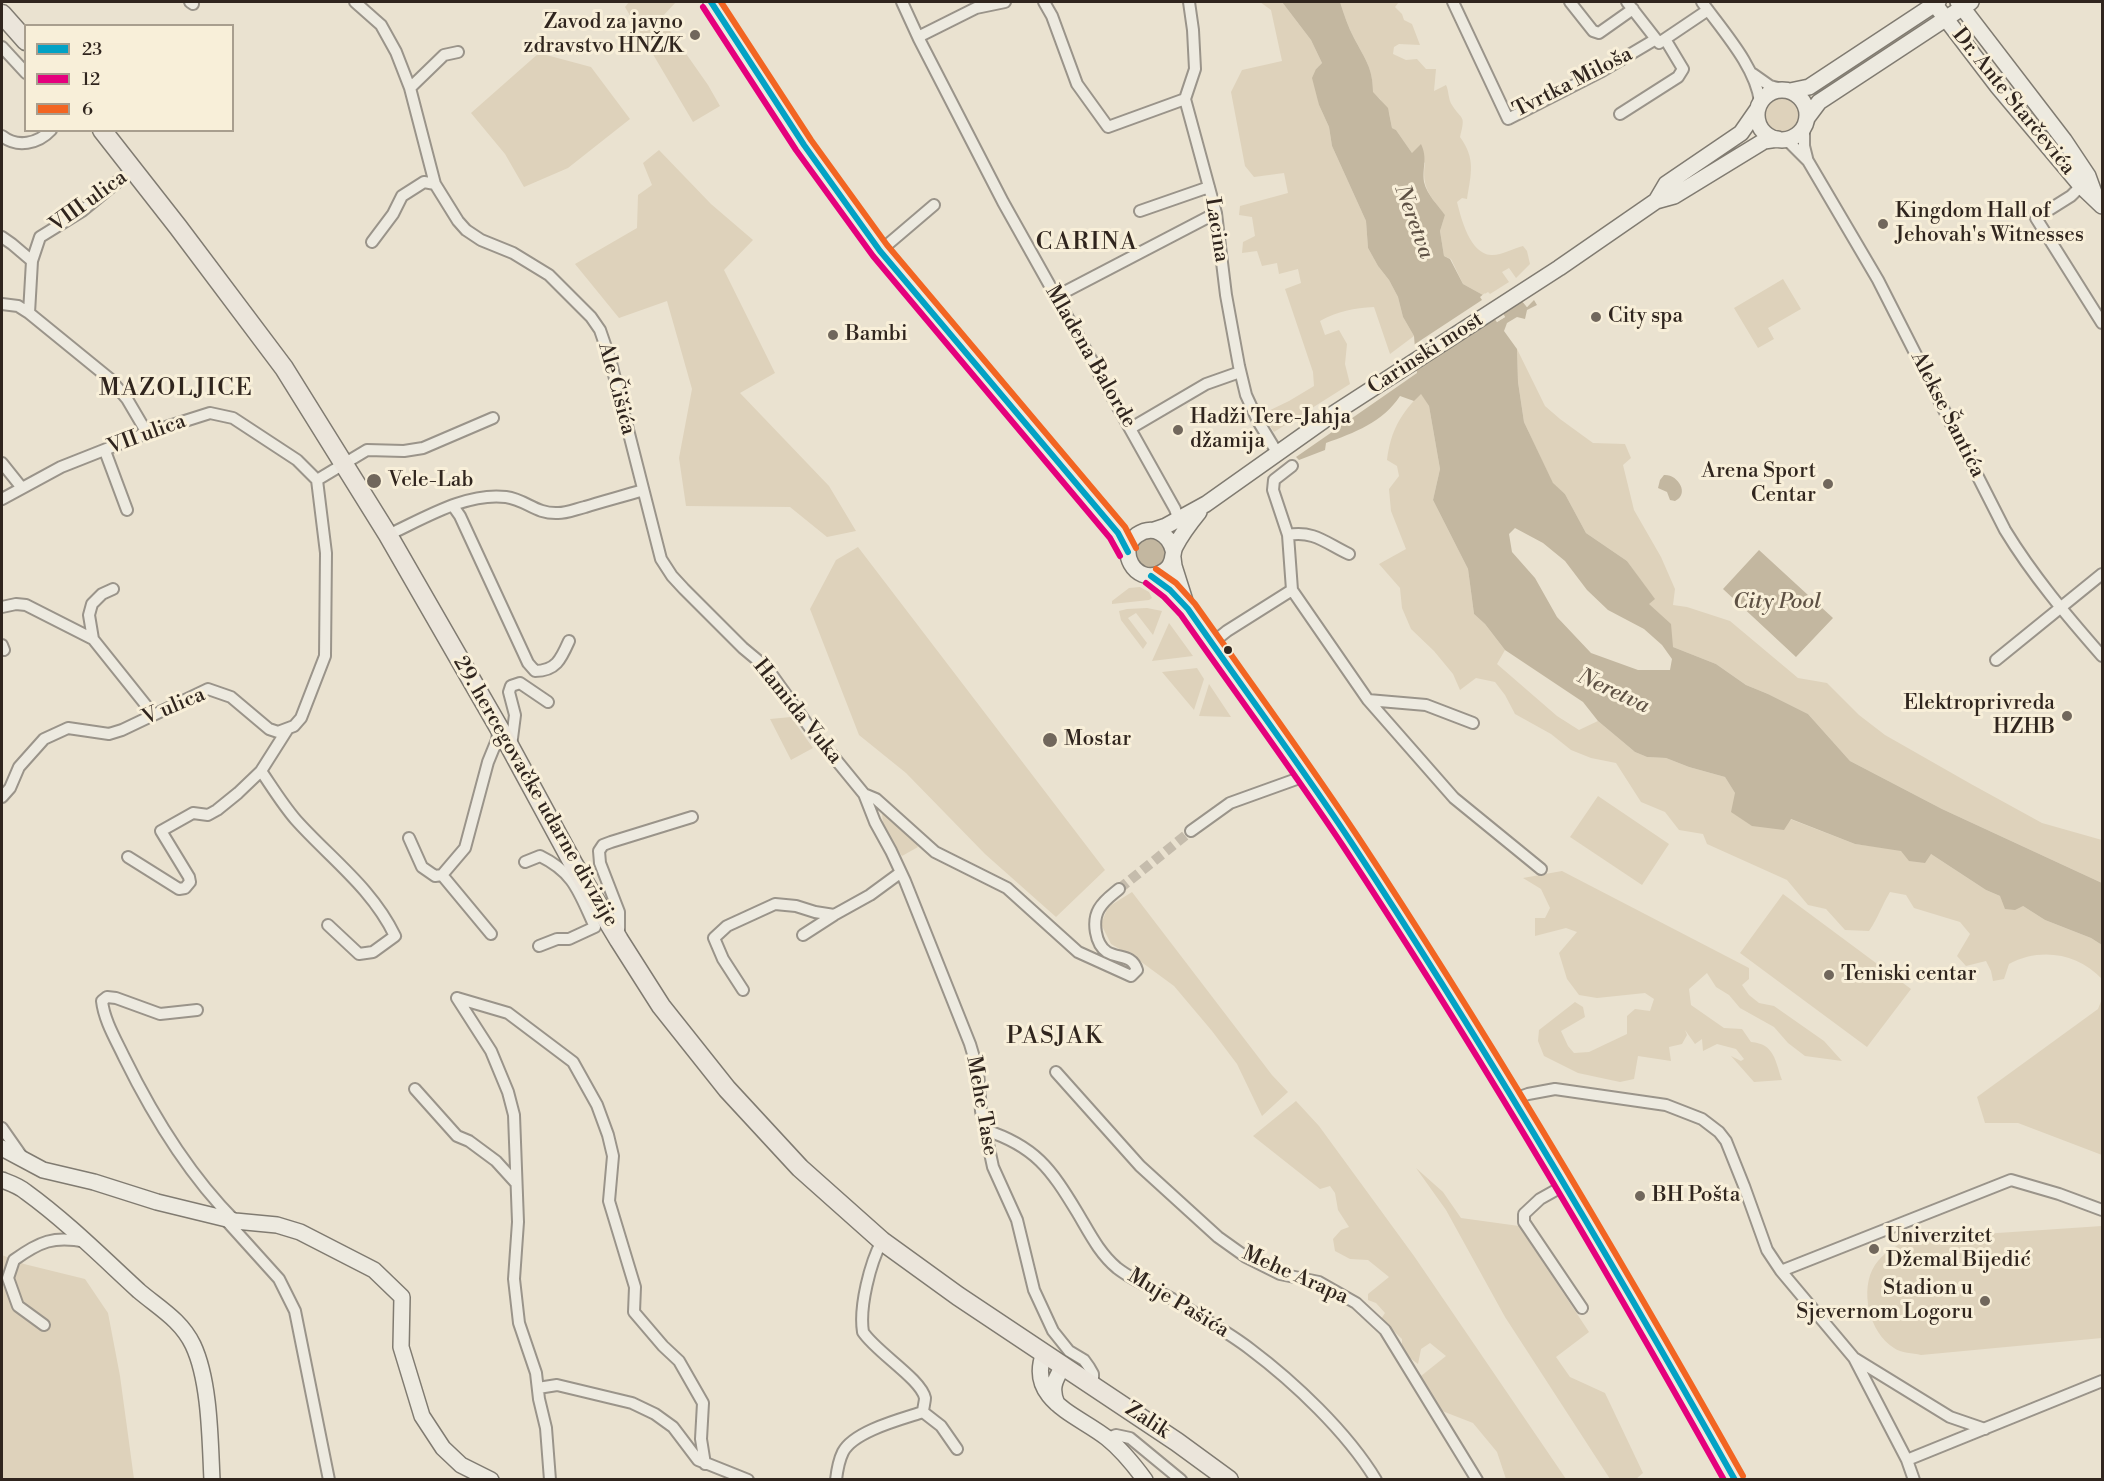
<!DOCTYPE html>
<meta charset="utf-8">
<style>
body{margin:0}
#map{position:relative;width:2104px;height:1481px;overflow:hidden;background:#eae2d0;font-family:"Libre Bodoni",serif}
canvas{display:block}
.frame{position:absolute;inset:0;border:3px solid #30251e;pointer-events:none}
.legend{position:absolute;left:24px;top:24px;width:210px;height:108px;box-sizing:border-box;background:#f8efd9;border:2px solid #a89e8e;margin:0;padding:8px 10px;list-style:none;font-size:18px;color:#30251e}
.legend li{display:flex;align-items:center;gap:12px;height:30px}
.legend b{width:30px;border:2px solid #a89e8e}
</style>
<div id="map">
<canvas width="2104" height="1481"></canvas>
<div class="frame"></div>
<ul class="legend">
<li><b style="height:8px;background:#02a2c5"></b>23</li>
<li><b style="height:8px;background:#e5007d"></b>12</li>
<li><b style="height:8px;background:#f26522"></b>6</li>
</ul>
</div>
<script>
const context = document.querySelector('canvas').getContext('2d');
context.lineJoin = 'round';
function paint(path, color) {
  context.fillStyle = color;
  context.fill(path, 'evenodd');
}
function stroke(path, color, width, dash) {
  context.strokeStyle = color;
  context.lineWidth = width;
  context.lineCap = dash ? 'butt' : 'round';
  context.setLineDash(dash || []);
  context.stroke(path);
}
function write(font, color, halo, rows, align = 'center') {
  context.font = font + ' "Libre Bodoni",serif';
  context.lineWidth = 6;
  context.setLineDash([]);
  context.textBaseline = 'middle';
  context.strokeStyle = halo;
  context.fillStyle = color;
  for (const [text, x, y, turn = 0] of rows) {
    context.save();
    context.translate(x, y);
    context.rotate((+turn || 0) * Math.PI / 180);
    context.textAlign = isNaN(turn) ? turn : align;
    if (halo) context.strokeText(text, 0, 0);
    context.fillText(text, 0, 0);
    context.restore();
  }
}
paint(new Path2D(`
 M629 2H676L661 18 708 85 720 106 693 122 625 7Z
 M1260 2H1282L1311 40 1322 63 1316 69 1319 105 1329 127 1332 146 1366 221 1368 248 1378 266 1389 280 1398 297 1403 317 1414 336 1390 354 1374 307C1354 308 1338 311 1320 321L1325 335 1339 330 1347 344 1345 364 1350 384 1274 432 1262 414 1289 401 1314 386 1313 372 1285 289 1301 283 1298 269 1279 274 1277 263 1262 266 1257 251 1242 253 1243 242 1255 236 1252 217 1239 215 1240 206 1288 193 1284 173 1254 177 1245 166 1231 92 1242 70 1282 61 1271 10Z
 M1340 2H1399L1395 7 1402 14 1404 20 1412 24 1420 45 1399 44 1394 47 1393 54 1406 60 1417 59 1426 69H1436L1434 91 1446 85C1449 91 1448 99 1452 105 1462 121 1466 114 1460 137 1476 159 1471 174 1467 199L1462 198 1457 202C1461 218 1470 254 1491 255 1500 256 1514 248 1523 246L1527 251 1530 264 1516 278 1509 268 1502 272 1509 282 1490 294 1488 292 1483 295 1463 284 1451 259 1444 256 1440 231 1445 215C1431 197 1421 188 1425 163L1412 153 1396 130 1392 128 1389 113 1380 99 1373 93C1373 68 1365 59 1354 38 1348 27 1344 14 1340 2Z
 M1917 25 1920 29 1816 96 1812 92Z
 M539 53 591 67 630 119 568 168 524 187 505 154 471 113Z
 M1764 115a18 18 0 1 1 36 0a18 18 0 1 1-36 0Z
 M659 150 711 204 753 240 724 270 775 373 740 393 829 486 856 531 827 537 790 507 686 506 679 458 692 389 667 301 619 318 575 264 637 228 638 195 652 185 643 163Z
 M1783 279 1801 309 1768 328 1774 339 1758 348 1734 308Z
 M1517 349 1545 406 1560 419 1593 443 1625 444 1631 458 1623 465 1634 510 1661 557 1675 589 1673 605 1687 607 1730 621 1798 678 1827 683 1859 715 1885 735 1971 784 2042 823 2102 840V883L1942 809 1850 761 1808 714 1768 694 1746 685 1716 664 1673 647 1648 603 1654 599 1627 561 1586 533 1565 494 1553 484 1524 422 1518 382Z
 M1421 393 1429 406 1440 469 1433 500 1468 569 1474 614 1485 624 1505 650 1497 664 1557 716 1579 730 1598 721 1635 752 1647 757 1666 758 1689 767 1725 777 1735 793 1790 819 1855 844 1931 854 1986 890 2023 906 2045 920 2091 938 2102 945V979C2078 953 2040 947 2009 964L2004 979 1993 981 1991 971 1986 961 1966 966 1957 956 1970 934 1960 922 1914 908 1906 895 1890 892C1882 905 1878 918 1869 931L1845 930 1826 909 1808 905 1787 880 1707 844 1703 834 1679 830 1665 812 1641 802 1616 763 1591 758 1571 750 1551 734 1515 714 1505 695 1495 682 1476 678 1460 690 1453 674 1434 651 1411 629 1402 608 1400 588 1379 564 1406 549 1391 511 1389 489 1399 476 1397 466 1387 460C1391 430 1400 415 1421 393Z
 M858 547 1105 870 1056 917 985 854 906 773 859 735 810 609 836 560Z
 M1140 587 1149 592 1152 598 1149 600 1112 604V601L1129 588Z
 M1147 608 1162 611 1153 635 1136 613 1128 618 1147 643 1143 649 1121 620 1119 611 1127 609Z
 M1169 623 1193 656 1152 661Z
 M1197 668 1204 679 1194 710 1162 672Z
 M1209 684 1231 717 1199 716Z
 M791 717 813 748 791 760 770 719Z
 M1598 796 1669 844 1642 885 1570 837Z
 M882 810 919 844 917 845 918 847 902 856C890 841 882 831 882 810Z
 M1562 871 1749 968V979L1742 985 1749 995 1759 1003 1774 1006 1824 1041 1842 1061 1805 1056 1788 1043 1774 1027 1740 1008 1729 995 1716 987 1707 973 1689 989 1691 1005 1724 1028 1742 1029 1751 1042C1775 1044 1775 1061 1782 1080L1754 1082 1731 1056 1741 1061 1744 1059 1736 1049 1717 1044 1703 1051 1702 1039 1695 1044 1685 1030 1687 1035 1682 1044 1669 1047 1671 1061 1638 1056 1634 1079 1620 1082 1578 1073 1544 1056 1538 1041 1539 1030 1575 1002 1583 1007 1585 1017 1561 1031 1568 1046 1574 1053 1589 1052 1627 1034V1016L1635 1009 1650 1011 1654 999 1645 993 1597 998 1579 995 1567 979 1559 953 1577 932 1566 928 1535 936V918H1545L1550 908 1541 889 1523 878Z
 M1132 892 1272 1075 1288 1092 1262 1116 1237 1064 1212 1031 1174 986 1140 961 1111 944 1101 924 1108 907Z
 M1783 894 1911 989 1867 1047 1740 953Z
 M2102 999V1155L2018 1123H1985L1977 1097 2098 1009Z
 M1296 1101 1319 1126 1414 1256 1566 1479H1506L1497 1452 1473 1423 1437 1409 1421 1376 1446 1356 1430 1343 1421 1349 1418 1364 1402 1352V1339L1381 1319 1385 1313 1376 1303 1368 1300V1294L1389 1277 1368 1260 1350 1259 1335 1251 1333 1239 1341 1230 1349 1227 1338 1210 1335 1193 1330 1186 1320 1189 1253 1136Z
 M1416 1168 1443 1192 1461 1218 1519 1226 1589 1332 1556 1357 1570 1377 1605 1393 1643 1473 1636 1479H1610L1505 1317 1446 1210Z
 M2102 1226V1338L1921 1355C1913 1353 1901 1353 1894 1348 1869 1333 1859 1289 1875 1265 1883 1253 1896 1246 1908 1239Z
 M2 1255 24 1264 85 1279 108 1313 120 1376 134 1479H2Z`), '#ded2bb');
paint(new Path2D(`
 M1282 2H1340C1344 14 1348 27 1354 38 1365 59 1373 68 1373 92L1388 108 1392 128 1396 130 1412 153 1421 144C1428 159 1422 167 1424 182 1427 195 1438 205 1445 215L1440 231 1444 256 1450 259 1463 284 1483 295 1481 297 1497 322 1505 317 1502 313 1522 301 1527 307 1534 300 1537 305 1527 310 1525 319 1517 317 1507 323 1504 331 1517 349 1518 382 1524 422 1553 483 1565 494 1586 533 1627 561 1655 599 1649 604 1671 624 1673 647 1716 664 1746 685 1768 694 1808 714 1850 761 1942 809 2102 883V945L2091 938 2045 920 2023 906 2015 910 2005 909 2000 896 1986 890 1931 854 1925 863 1909 861 1901 851 1855 844 1791 819 1784 830 1752 826 1731 812 1735 793 1725 777 1689 767 1666 758 1647 757 1635 752 1598 721 1583 702 1505 650 1485 624 1474 614 1468 569 1433 500 1440 469 1429 406 1421 394 1414 401 1400 396C1383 422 1354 433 1326 443L1325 450 1299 460 1296 457 1417 373 1414 336 1403 317 1398 297 1389 280 1378 266 1368 248 1366 221 1332 146 1329 127 1319 105 1312 78 1316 69 1322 63 1311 40ZM1515 528 1543 543 1565 561 1587 590 1608 610 1644 629 1662 645 1672 659 1670 670H1638L1591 653 1557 617 1535 578 1512 552 1509 534Z
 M1664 475C1678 474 1690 494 1675 501L1670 500 1667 492 1658 488 1660 480Z
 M1136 553a15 15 0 1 1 30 0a15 15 0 1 1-30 0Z
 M1759 550 1833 618 1796 657 1723 589Z`), '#c3b7a0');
paint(new Path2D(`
 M1485 293 1484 297 1498 318 1501 316 1499 313 1524 298 1528 303 1531 300 1532 301 1527 307 1522 301 1503 313 1505 317 1497 322 1494 318 1414 372 1412 346 1482 300 1480 297Z`), '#eae2d0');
stroke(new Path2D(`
 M1119 889 1191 831`), '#c5bcac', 10, [10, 5]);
const street = new Path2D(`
 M190 2 193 4
 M355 2 381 25 396 52 410 88 435 184 458 221 466 230 481 240 513 253 549 275 591 317 600 330 610 359 661 559 672 576 684 589 743 648 767 668 810 728 864 794 875 822 891 851 905 881 970 1044 978 1071 981 1111 993 1167 1017 1220 1034 1290 1053 1331 1069 1351 1084 1360 1089 1367 1093 1374V1386
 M902 2 919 39 1003 202 1175 509 1177 515 1175 521
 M1044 2 1052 16 1077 84 1108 127 1185 99
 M1189 2 1193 30 1195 69 1185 99 1216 213 1226 295 1239 366 1246 395 1258 421 1278 454
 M1453 2 1508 119 1602 71 1656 39
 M1570 2 1593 31 1599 33 1633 9
 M1627 2 1659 43 1708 10
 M1702 2C1722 30 1756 67 1760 102
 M919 39 922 35 976 8 1005 2
 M2 47 26 73
 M1753 74 1770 86 1782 89
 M410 88 444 55 458 52
 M1620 114 1678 77 1683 69 1665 39
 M1804 126V146L1807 158
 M2 136C17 148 38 144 51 130
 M1786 139 1808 161 1878 280 2005 530C2033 576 2067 616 2102 656
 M133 169 82 211 40 237 32 261 29 313 110 379 127 399 147 433
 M2081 186 2071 196 2036 218 2102 323
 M1140 211 1209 187
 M2 237 12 244 32 261
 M372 242 393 214 402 196 424 182 435 184
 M880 251 934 205
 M1055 297 1216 213
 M2 304 18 306 29 313
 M1131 428 1206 384 1240 372
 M105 451 127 510
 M2 463 22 488
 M1292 466 1274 480 1273 490 1288 535 1292 590 1368 700 1454 798 1541 869
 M317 480 367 450 404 451 423 448 493 418
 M2 499 61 467 147 433 210 413 233 418 297 460 317 480
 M453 506 460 516 528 663 535 671C556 671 561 659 569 641
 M388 535C423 519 466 492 506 497 527 500 535 514 558 513 567 513 576 509 585 507 604 501 624 496 643 490
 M1288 535C1314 530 1327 544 1349 554
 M113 589 102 594 92 604 89 615 93 639 153 714
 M2 607 16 604 26 605 93 639
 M1212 643 1227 631 1292 590
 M2 645 4 650
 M1996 660 2102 574
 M1368 700 1426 705 1473 723
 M287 730 261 771C272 787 283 805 296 820 330 858 372 888 395 936L373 952 359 954 328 925
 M511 746 515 715 509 692 511 686 520 683 548 702
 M864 794 876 799 935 852 1007 888 1078 952 1131 976 1137 970C1132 954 1119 959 1107 952 1095 944 1092 921 1099 909 1104 900 1112 895 1119 889
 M2 797 10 788 19 767 44 739 68 728 109 734 122 730 208 689 231 697 269 729 278 732 294 726 301 718 325 656 326 553 317 480
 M1191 831 1230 803 1305 776
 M409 838 422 867 435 876 442 875 491 934
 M128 857 179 889 185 888 190 882 189 877 161 831 193 813 208 815 217 810 238 793 261 771
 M525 862 540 856C575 873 579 893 595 927L569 939H557L539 946
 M442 875 465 848 488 762 497 740 499 728
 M803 935 834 915
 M619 937V912L600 863 599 851 603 845 611 842 692 817
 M743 990 723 959 714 938 727 926 775 904 796 906 815 912 834 915 870 895 900 873
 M457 998 508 1013 573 1062 597 1105 608 1135 613 1156 609 1201 635 1287 634 1312 663 1346 679 1361 703 1403 701 1439 705 1464
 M457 998 491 1051 508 1092 514 1115 518 1222 514 1279 519 1323 536 1373 539 1399 546 1428 550 1480
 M197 1010 160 1014 116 998 107 997 102 1001C104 1020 116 1040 124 1057 153 1116 188 1174 235 1221
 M1056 1072 1140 1166 1218 1237 1246 1257 1280 1274 1319 1282 1356 1303 1385 1330 1477 1480
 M415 1089 457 1136 469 1141 496 1161 516 1183
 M1514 1099 1528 1094 1555 1089 1666 1105 1702 1119 1719 1132 1726 1141 1744 1186 1767 1250 1781 1271 1854 1358 1907 1460 1914 1480
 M2 1128 23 1158
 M985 1130C1035 1146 1051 1169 1077 1212 1089 1232 1099 1253 1117 1268 1136 1283 1160 1291 1181 1304 1203 1319 1228 1332 1250 1349 1294 1382 1347 1432 1376 1480
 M1565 1185 1540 1199 1524 1214V1222L1582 1308
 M224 1218 279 1279 295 1311 329 1480
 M882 1241C870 1263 859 1307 863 1332 876 1352 921 1379 925 1398 925 1402 923 1408 923 1412L941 1426 957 1449
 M1781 1271 2011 1180 2059 1194 2102 1210
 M44 1325 18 1306 8 1278 14 1260C39 1242 54 1235 86 1242
 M1854 1358 1950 1417 1985 1429
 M538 1388 557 1385 632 1403 655 1414 673 1427 698 1460 748 1480
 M1108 1438 1116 1435 1130 1438 1181 1480
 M1907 1460 2102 1381
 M836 1480C837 1471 839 1460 843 1452 854 1431 902 1419 923 1412`);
const secondary = new Path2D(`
 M711 2 804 145 880 251 1118 533 1128 552
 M1933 2 1998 87 2081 186 2102 206
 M1958 2 2064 140 2088 176 2096 198
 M1757 115a25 25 0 1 1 50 0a25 25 0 1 1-50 0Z
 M1790 91 1809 87 1938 2
 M1807 118 1819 102 1971 2
 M1656 201 1666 184 1741 133 1757 110
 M1154 530 1166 526 1206 504 1333 414 1559 268 1656 201 1674 196 1764 141 1778 139
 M1173 550C1169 534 1153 524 1137 535 1116 550 1135 584 1159 574 1163 572 1168 569 1170 565 1174 559 1172 553 1175 547 1181 535 1190 523 1199 512
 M1173 558 1174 566 1186 604
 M1151 576 1170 590 1188 609 1350 841 1514 1099 1667 1359 1735 1480
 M2 1148 43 1170 94 1182 157 1202 235 1221 277 1225 300 1232 374 1270 402 1297 401 1347 422 1416 443 1448 461 1465 491 1480
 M2 1180C10 1183 19 1186 26 1192 66 1221 102 1257 139 1291 159 1308 181 1320 193 1345 210 1381 210 1440 212 1480
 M1044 1353C1026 1400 1078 1415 1107 1438 1122 1450 1134 1465 1145 1480
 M1057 1404C1050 1388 1055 1380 1063 1366`);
const primary = new Path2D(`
 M2 14 26 41
 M102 130 178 227 284 368 388 535 510 747 574 865 619 940 661 1006 727 1089 800 1168 882 1241 958 1296 1177 1442 1229 1480`);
stroke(street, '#9a948a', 14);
stroke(secondary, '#807b71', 18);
stroke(primary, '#807b71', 21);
stroke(street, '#edeae0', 10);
stroke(secondary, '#edeae0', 15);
stroke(primary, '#ebe5db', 18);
stroke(new Path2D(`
 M711 2 804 145 880 251 1118 533 1128 552
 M1151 576 1170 590 1188 609C1242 687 1299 763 1351 842 1487 1049 1613 1263 1735 1480`), '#02a2c5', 6);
stroke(new Path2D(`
 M703 7 796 150 873 256 1110 538 1120 556
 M1146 583 1164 597 1181 615C1235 692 1291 768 1343 846 1479 1052 1604 1265 1724 1480`), '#e5007d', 6);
stroke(new Path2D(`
 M721 2 811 140 887 245 1125 527 1136 548
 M1156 569 1176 583 1195 604C1250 682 1306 758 1358 837 1495 1045 1621 1259 1743 1476`), '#f26522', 6);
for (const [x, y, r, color] of [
 [695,35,6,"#71675c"],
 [1883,224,6,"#71675c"],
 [1596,317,6,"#71675c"],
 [833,335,6,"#71675c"],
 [1178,430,6,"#71675c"],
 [374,481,8,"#71675c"],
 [1828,484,6,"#71675c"],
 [1228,650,5,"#30251e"],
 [2067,716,6,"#71675c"],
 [1050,740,8,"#71675c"],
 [1829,975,6,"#71675c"],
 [1640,1196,6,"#71675c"],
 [1874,1249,6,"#71675c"],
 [1985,1301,6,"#71675c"]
]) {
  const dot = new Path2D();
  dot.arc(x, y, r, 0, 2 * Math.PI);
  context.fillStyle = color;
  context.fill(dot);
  stroke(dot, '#f8efd9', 2);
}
write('21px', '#30251e', '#f8efd9', [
 ["Zavod za javno",683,23,"right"],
 ["zdravstvo HNŽ/K",683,47,"right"],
 ["Kingdom Hall of",1895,212],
 ["Jehovah's Witnesses",1895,236],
 ["City spa",1608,317],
 ["Bambi",845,335],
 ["Hadži Tere-Jahja",1190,418],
 ["džamija",1190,442],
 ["Arena Sport",1816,472,"right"],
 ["Centar",1816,496,"right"],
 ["Vele-Lab",388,481],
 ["Elektroprivreda",2055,704,"right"],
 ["HZHB",2055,728,"right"],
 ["Mostar",1064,740],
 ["Teniski centar",1841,975],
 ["BH Pošta",1652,1196],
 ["Univerzitet",1886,1237],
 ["Džemal Bijedić",1886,1261],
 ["Stadion u",1973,1289,"right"],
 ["Sjevernom Logoru",1973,1313,"right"]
], 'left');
write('21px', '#30251e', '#f8efd9', [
 ["Tvrtka Miloša",1573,83,-27],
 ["Dr. Ante Starčevića",2013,102,51],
 ["VIII ulica",89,202,-36],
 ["Lacina",1216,230,81],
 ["Carinski most",1426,354,-33],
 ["Mladena Balorde",1090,357,60],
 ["Ale Čišića",616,389,75],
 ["Alekse Šantića",1947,415,63],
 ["VII ulica",147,435,-20],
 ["V ulica",174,707,-23],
 ["Hamida Vuka",797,712,51],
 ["29. hercegovačke udarne divizije",535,792,60],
 ["Mehe Tase",981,1106,80],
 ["Mehe Arapa",1295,1276,24],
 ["Muje Pašića",1178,1304,31],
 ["Zalik",1147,1421,33]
]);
write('italic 22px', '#5e5144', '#f8efd9', [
 ["Neretva",1413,222,70],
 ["City Pool",1777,603],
 ["Neretva",1613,692,25]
]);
context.letterSpacing = '1.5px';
write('24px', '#30251e', '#f8efd9', [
 ["CARINA",1087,243],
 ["MAZOLJICE",176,389],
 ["PASJAK",1055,1037]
]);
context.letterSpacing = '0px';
</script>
